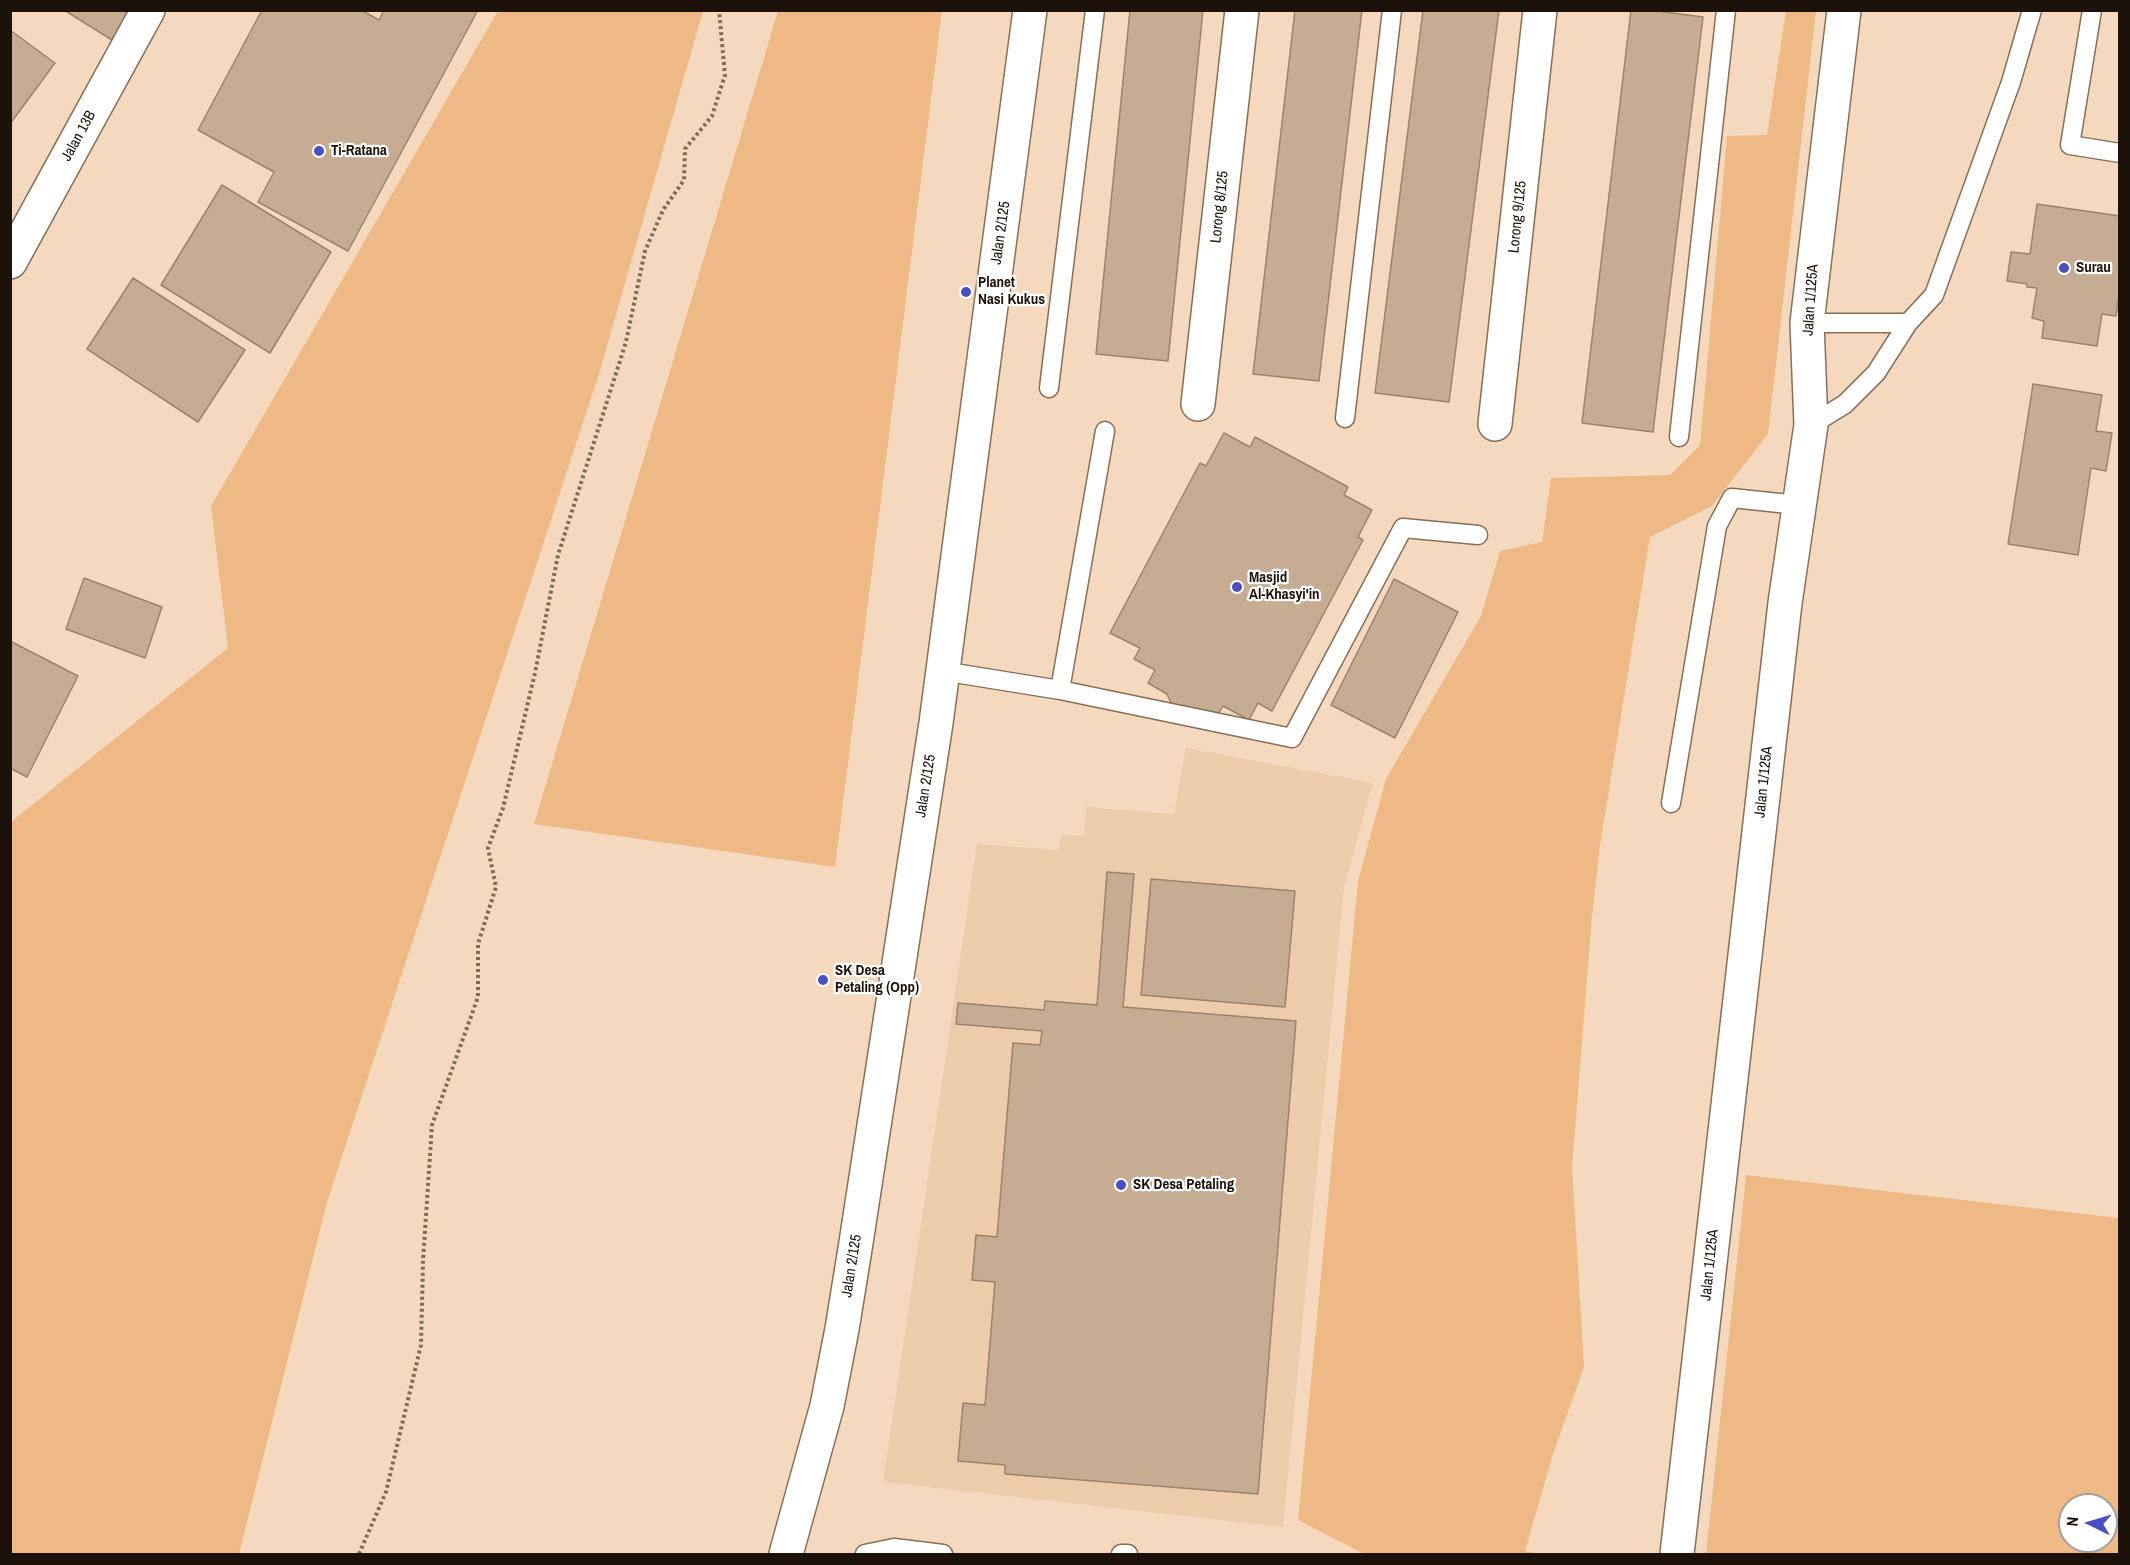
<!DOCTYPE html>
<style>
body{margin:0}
#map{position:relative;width:2130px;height:1565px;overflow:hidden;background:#f5d9bf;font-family:"Archivo Narrow",sans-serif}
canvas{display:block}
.frame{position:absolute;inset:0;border:12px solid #1c1209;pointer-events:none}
.north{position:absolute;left:2058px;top:1493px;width:60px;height:60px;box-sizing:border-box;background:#fff;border:2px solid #a4a09d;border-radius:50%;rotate:275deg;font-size:16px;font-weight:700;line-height:24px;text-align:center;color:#1c1209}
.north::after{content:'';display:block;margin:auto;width:21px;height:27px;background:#494fc5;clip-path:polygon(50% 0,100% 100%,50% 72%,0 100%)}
</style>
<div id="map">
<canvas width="2130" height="1565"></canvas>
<div class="frame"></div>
<div class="north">N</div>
</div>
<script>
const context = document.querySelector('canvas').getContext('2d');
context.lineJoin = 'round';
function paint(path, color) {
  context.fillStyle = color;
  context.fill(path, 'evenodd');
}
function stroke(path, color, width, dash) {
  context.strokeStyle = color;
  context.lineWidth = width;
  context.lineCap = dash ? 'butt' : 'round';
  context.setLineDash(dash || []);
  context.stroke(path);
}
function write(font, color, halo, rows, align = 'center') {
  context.font = font + ' "Archivo Narrow",sans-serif';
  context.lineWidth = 4.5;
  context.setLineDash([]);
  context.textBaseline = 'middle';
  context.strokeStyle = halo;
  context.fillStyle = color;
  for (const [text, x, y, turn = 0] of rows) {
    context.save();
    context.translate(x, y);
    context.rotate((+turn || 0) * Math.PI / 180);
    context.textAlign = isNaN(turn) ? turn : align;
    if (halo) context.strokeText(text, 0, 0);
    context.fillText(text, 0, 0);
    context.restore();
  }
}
paint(new Path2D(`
 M1186 748 1373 783 1344 887 1283 1527 883 1482 977 844 1059 850 1061 835 1084 836 1086 807 1174 814Z`), '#edccac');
paint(new Path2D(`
 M498 11H703L599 374 327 1202 239 1554H11V822L228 648 211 506Z
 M778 11H942L835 867 534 824Z
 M1786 11H1816L1768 434 1712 506 1650 537 1600 845 1592 916 1572 1167 1584 1367 1553 1454 1525 1551 1540 1554H1364L1298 1520 1358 881 1386 779 1481 616 1500 551 1542 542 1551 478 1670 475 1700 445 1727 136 1767 135Z
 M1746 1175 2119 1218V1554H1706ZM2070 1505H2106V1541H2070Z`), '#eeb985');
const building = new Path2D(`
 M64 10H130L112 40Z
 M262 10H361L379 20 384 10H478L348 251 258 202 274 172 198 130Z
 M1130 10H1203L1168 361 1096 354Z
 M1295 10H1362L1319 381 1253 374Z
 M1423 10H1499L1449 402 1375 393Z
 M1631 10H1650L1703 17 1653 432 1582 423Z
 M10 30 55 63 10 124Z
 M222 185 331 252 270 353 161 285Z
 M2037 204 2120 216V301H2118L2116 316 2102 314 2097 346 2042 338 2044 321 2032 318 2037 288 2027 287V284L2007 281 2011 252 2030 254Z
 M133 278 245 350 198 422 87 349Z
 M2033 384 2102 395 2096 431 2112 433 2106 471 2091 468 2078 555 2008 544Z
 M1224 433 1250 447 1255 437 1348 487 1344 495 1372 510 1358 537 1363 540 1272 711 1258 703 1249 720 1223 706 1215 720 1174 710 1167 694 1148 683 1155 670 1134 659 1140 648 1110 633 1200 463 1206 466Z
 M84 578 162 607 145 658 66 629Z
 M1394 579 1458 612 1395 738 1331 705Z
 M10 641 78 676 27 777 10 768Z
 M1107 872 1134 874 1123 1007 1296 1021 1258 1494 1005 1474V1465L958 1461 963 1403 985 1405 995 1282 972 1280 976 1235 997 1237 1013 1043 1040 1045 1042 1031 956 1024 958 1003 1044 1010 1045 1001 1097 1005Z
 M1151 879 1295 891 1285 1007 1141 995Z`);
paint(building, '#c6ac93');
stroke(building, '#9c836b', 1.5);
const service = new Path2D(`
 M2092 10 2070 145 2120 153
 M1807 323H1908
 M1049 388 1095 10
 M1345 418 1392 10
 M1811 425 1845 404 1876 373 1908 323 1934 295 2011 82 2032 10
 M1679 437 1726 10
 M942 671 1060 690 1292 738 1403 528 1478 535
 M1060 690 1105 431
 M1671 803 1717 526 1732 498 1798 505
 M865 1554 894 1548 943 1554
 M1121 1554H1128`);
const minor = new Path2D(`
 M10 262 148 10
 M1198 404 1242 10
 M1495 424 1540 10
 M1677 1554 1785 603 1811 425 1807 323 1844 10`);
const tertiary = new Path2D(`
 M786 1554 827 1406 842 1329 855 1249 936 723 1030 10`);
stroke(service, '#876f57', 21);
stroke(minor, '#876f57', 36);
stroke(tertiary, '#876f57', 36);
stroke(new Path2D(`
 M359 1554 386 1492 421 1345 423 1261 432 1125 478 997V944L496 887 488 848 503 808 535 673 558 555 626 342 645 251 663 210 684 180 685 149 712 116 725 75 719 10`), '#7e6c5c', 4, [3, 3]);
stroke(service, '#fff', 18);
stroke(minor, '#fff', 33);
stroke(tertiary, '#fff', 33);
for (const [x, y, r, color] of [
 [319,151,6,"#494fc5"],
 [2064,268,6,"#494fc5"],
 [966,292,6,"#494fc5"],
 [1237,587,6,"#494fc5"],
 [823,980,6,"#494fc5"],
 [1121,1185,6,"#494fc5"]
]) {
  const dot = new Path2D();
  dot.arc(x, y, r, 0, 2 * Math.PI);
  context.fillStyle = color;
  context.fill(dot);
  stroke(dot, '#fff', 2);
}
write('15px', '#1c1209', '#fff', [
 ["Jalan 13B",79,136,-61],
 ["Lorong 8/125",1220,207,-84],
 ["Lorong 9/125",1518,217,-84],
 ["Jalan 2/125",1001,233,-82],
 ["Jalan 1/125A",1811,300,-86],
 ["Jalan 1/125A",1764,782,-84],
 ["Jalan 2/125",926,786,-81],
 ["Jalan 1/125A",1710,1265,-84],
 ["Jalan 2/125",852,1266,-81]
]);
write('bold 15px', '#1c1209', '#fff', [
 ["Ti-Ratana",331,151],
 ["Surau",2076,268],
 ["Planet",978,283],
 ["Nasi Kukus",978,300],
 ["Masjid",1249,578],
 ["Al-Khasyi'in",1249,595],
 ["SK Desa",835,971],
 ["Petaling (Opp)",835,988],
 ["SK Desa Petaling",1133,1185]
], 'left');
</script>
